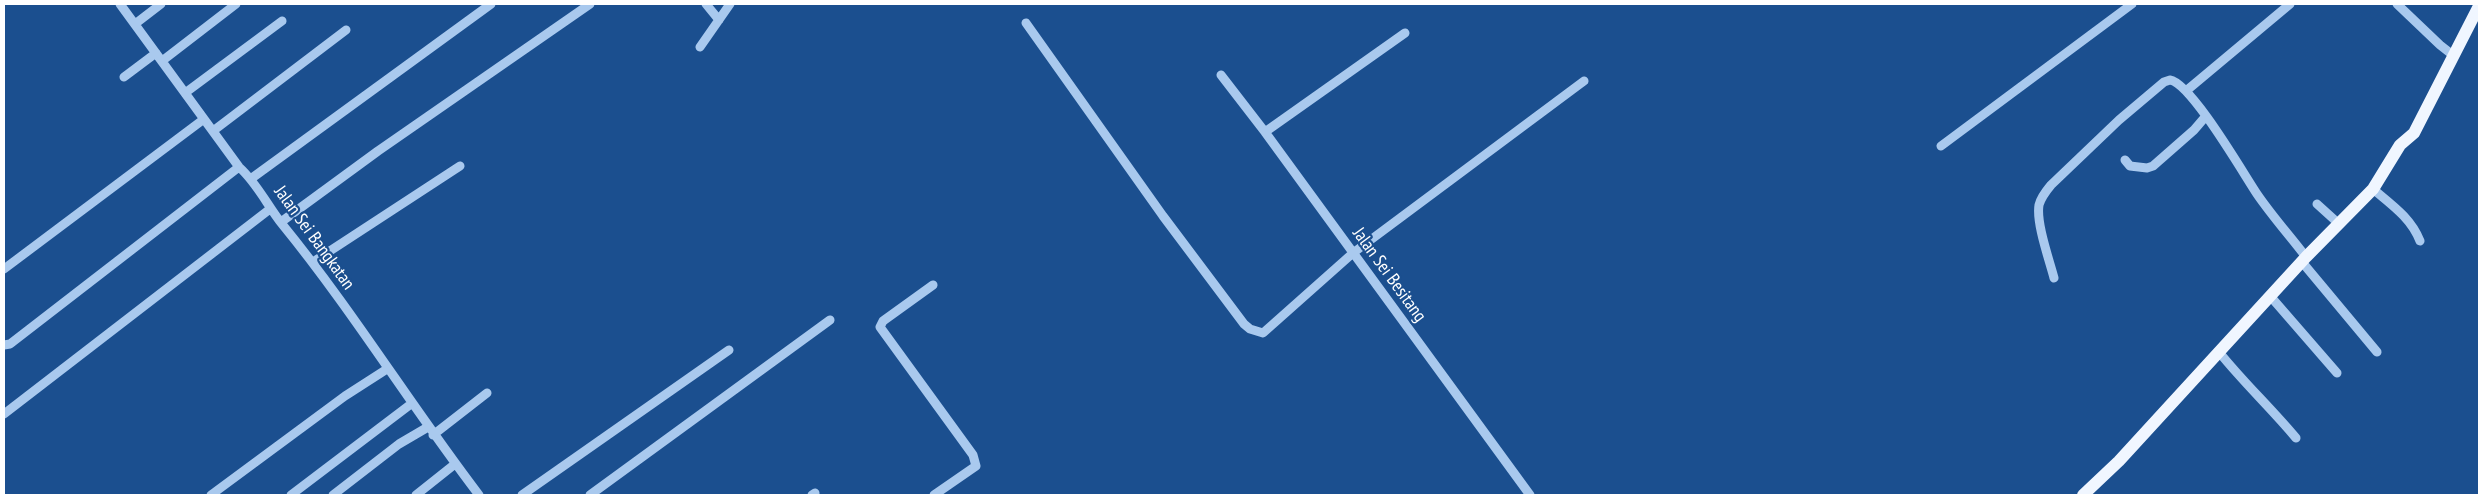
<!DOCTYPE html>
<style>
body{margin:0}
#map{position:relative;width:2483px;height:499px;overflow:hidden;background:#1b4f8f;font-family:"PT Sans Narrow",sans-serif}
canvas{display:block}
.frame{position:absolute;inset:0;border:5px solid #fff;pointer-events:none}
</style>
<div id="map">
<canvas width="2483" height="499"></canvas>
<div class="frame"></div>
</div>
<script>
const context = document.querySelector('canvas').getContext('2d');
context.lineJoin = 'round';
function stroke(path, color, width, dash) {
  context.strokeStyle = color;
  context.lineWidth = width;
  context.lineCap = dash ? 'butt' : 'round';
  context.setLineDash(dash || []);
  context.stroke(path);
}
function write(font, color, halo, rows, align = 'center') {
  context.font = font + ' "PT Sans Narrow",sans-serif';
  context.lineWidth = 4.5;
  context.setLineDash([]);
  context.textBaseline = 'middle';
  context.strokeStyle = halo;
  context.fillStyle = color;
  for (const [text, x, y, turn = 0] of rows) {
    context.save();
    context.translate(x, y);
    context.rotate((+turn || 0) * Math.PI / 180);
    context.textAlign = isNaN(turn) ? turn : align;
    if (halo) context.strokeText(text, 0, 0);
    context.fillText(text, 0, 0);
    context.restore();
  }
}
stroke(new Path2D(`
 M120 4 239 167C257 183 267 205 282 224 353 311 411 406 479 495
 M706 4 719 20
 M2397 4 2440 45 2454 56
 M1026 23 1163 216 1244 324 1250 329 1263 333 1353 253 1584 81
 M135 24 161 4
 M700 47 730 4
 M162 61 236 4
 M1221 75 1265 132 1530 495
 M124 77 156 53
 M2186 91 2290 4
 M185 93 282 21
 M213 131 346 30
 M1265 132 1405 33
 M1941 146 2132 4
 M2125 160 2130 166 2147 168 2153 166 2194 130 2206 116
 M252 178 491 4
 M2373 189C2392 205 2411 218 2420 241
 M2317 204 2338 223
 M281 222 378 151 590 4
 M313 262 460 166
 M2302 262 2377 352
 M4 269 204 119
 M2054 278C2049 259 2036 223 2039 205 2041 197 2046 191 2051 185L2119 120 2164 82 2170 80C2191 83 2243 173 2257 194 2272 216 2290 236 2306 257
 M933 285 883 321 880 327 973 455 976 466 934 495
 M2271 297 2337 373
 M4 345 10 344 239 167
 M2219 352C2243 382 2271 408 2296 438
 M4 414 270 209
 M433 435 487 393
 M211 495 345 396 387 369
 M291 495 411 404
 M333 495 399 444 428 427
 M416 495 455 464
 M522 495 729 350
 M590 495 830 320
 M812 495 815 493`), '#a9c9ee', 9);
stroke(new Path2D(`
 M2083 495 2119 461 2306 257 2373 189 2400 145 2414 133 2479 6`), '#f0f6ff', 12);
write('18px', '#fff', '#1b4f8f', [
 ["Jalan Sei Bangkatan",314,238,54],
 ["Jalan Sei Besitang",1389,275,54]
]);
</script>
